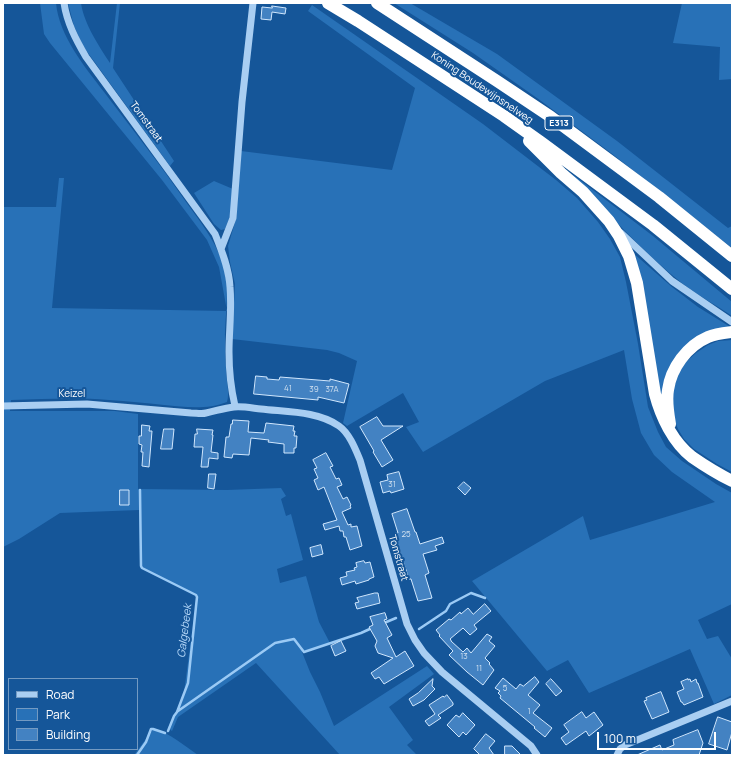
<!DOCTYPE html>
<style>
body{margin:0}
#map{position:relative;width:735px;height:758px;overflow:hidden;background:#155699;font-family:Manrope,sans-serif}
canvas{display:block}
.frame{position:absolute;inset:0;border:4px solid #fff;pointer-events:none}
.legend{position:absolute;left:8px;top:678px;width:130px;height:72px;box-sizing:border-box;background:#155699;border:1px solid #739ac2;margin:0;padding:5px 7px;list-style:none;font-size:12px;color:#fff}
.legend li{display:flex;align-items:center;gap:8px;height:20px}
.legend b{width:20px;border:1px solid #739ac2}
.scale{position:absolute;left:597px;top:732px;width:119px;height:18px;box-sizing:border-box;border:2px solid #fff;border-top:0;padding-left:5px;font-size:12px;line-height:14px;white-space:nowrap;color:#fff;-webkit-text-stroke:3px #155699;paint-order:stroke}
</style>
<div id="map">
<canvas width="735" height="758"></canvas>
<div class="frame"></div>
<ul class="legend">
<li><b style="height:5px;background:#a9cef2"></b>Road</li>
<li><b style="height:11px;background:#2871b7"></b>Park</li>
<li><b style="height:11px;background:#4382c2"></b>Building</li>
</ul>
<div class="scale">100 m</div>
</div>
<script>
const context = document.querySelector('canvas').getContext('2d');
context.lineJoin = 'round';
function paint(path, color) {
  context.fillStyle = color;
  context.fill(path, 'evenodd');
}
function stroke(path, color, width, dash) {
  context.strokeStyle = color;
  context.lineWidth = width;
  context.lineCap = dash ? 'butt' : 'round';
  context.setLineDash(dash || []);
  context.stroke(path);
}
function write(font, color, halo, rows, align = 'center') {
  context.font = font + ' Manrope,sans-serif';
  context.lineWidth = 4;
  context.setLineDash([]);
  context.textBaseline = 'middle';
  context.strokeStyle = halo;
  context.fillStyle = color;
  for (const [text, x, y, turn = 0] of rows) {
    context.save();
    context.translate(x, y);
    context.rotate((+turn || 0) * Math.PI / 180);
    context.textAlign = isNaN(turn) ? turn : align;
    if (halo) context.strokeText(text, 0, 0);
    context.fillText(text, 0, 0);
    context.restore();
  }
}
paint(new Path2D(`
 M40 3H56C59 36 85 67 104 92 132 129 160 164 186 202 199 220 214 239 222 261 231 287 225 312 225 339 225 349 225 359 226 369 226 380 230 392 227 402 207 410 185 407 164 405 146 403 127 401 109 400 77 397 44 399 11 400L10 411H115L138 414V489L227 490 281 488 286 496 281 499 286 516 291 514 303 560 277 569 280 583 306 576 319 622 330 643 302 652 310 672 320 692 334 726 427 666 434 674 389 707 413 740 407 745 417 755H340L256 663 178 717 172 731 168 728 177 710 184 692 197 596 140 568 139 510 60 513 19 539 3 547V207H56L59 178H64L52 308 227 311 219 267 207 240 162 180 50 43 44 34Z
 M68 3H81C84 24 99 46 110 63L117 3H120L113 68 174 161 170 166 83 46 74 26Z
 M394 3H410L497 54 617 141 728 228 732 226V248L611 153 537 98 473 53Z
 M682 3H732V79L719 80 720 47 673 43Z
 M312 5 483 124 556 180 577 198 598 222 610 239 620 257 626 282 638 344 648 407 658 432 666 447 682 461 716 484 732 493V604L698 620 707 639 718 636 732 659V695L714 704 690 649 589 693 568 660 547 671 472 581 583 516 590 540 715 502 672 472 654 455 641 433 632 399 624 350 545 381 423 452 406 427 419 422 403 393 347 426 343 423 357 361 339 353 327 350 232 339 235 284 230 262 228 246 236 219 241 151 392 170 415 88 308 11Z
 M572 174 653 236 732 302V316C716 305 699 296 683 284 642 251 607 213 572 174Z
 M214 181 233 189 231 214 225 229 221 230 214 224 194 193Z
 M632 252 672 287 698 307 732 328 684 348 662 406Z
 M732 340V472L717 464 694 449 684 439 678 429 673 416 672 393 680 371 686 362 696 353 708 345 718 341Z
 M154 728C170 734 184 745 198 755H134Z`), '#2871b7');
stroke(new Path2D(`
 M140 490 141 566 142 568 196 595 197 597 188 683 177 712 174 716 168 731
 M384 623 396 618
 M419 629 446 611 450 604 471 593 485 598
 M178 711 275 643 294 639 304 652 361 633 372 628
 M137 755 146 742 151 729H153L165 733`), '#9bcaf5', 2.5);
const building = new Path2D(`
 M272 6 286 8 285 14 272 12 271 20 261 19 262 7 272 8Z
 M256 376 267 377V379L279 380 280 377 330 381V379L349 384 344 403 318 397V400L254 394Z
 M377 417 383 426H403L381 440 393 460 382 467 373 452 374 451 360 427Z
 M233 420 249 421 248 432 264 433 266 423 294 426 293 431H295L294 436H297L296 448H294V453H284V444L268 442 269 440 251 438 249 455 233 454 232 458 224 457 226 437H229L231 424H232Z
 M142 425 150 426 149 431H152L149 467 142 466 143 452H141L142 445 139 444V436H141Z
 M164 429H174L172 449H161Z
 M197 429 213 430 212 435H213L211 452 218 453V459L209 458 208 467H201L203 447H194L195 434H197Z
 M326 453 333 466 330 467 336 479 339 478 342 485 337 487 343 499 347 497 351 505 350 506 351 508 342 512 348 525 351 524V527L357 526 362 546 350 550 346 537H344L343 531H340L339 526 325 530 323 524 337 520 324 487 318 490 314 480 318 478 314 469 317 468 313 460Z
 M399 472 404 489 391 493 390 491 383 493 380 482 388 480 387 475Z
 M209 474H216L214 489 208 488Z
 M464 482 471 488 465 495 458 488Z
 M120 490H129V505H120Z
 M407 509 415 532H416L420 544 442 537 444 543 435 546 437 550 423 554 429 573 425 575 432 598 418 601 411 579H409L405 567 397 542 395 533H398L392 514Z
 M321 545 323 554 312 557 310 548Z
 M364 561 365 563 370 562 374 577 369 579V580L356 584 355 581 342 585 340 578 347 576 346 572 355 570 354 568 357 567 356 563Z
 M375 593H378L380 603 357 609 355 603 359 602 357 598Z
 M485 604 491 611 474 625 477 629 470 635 463 628 450 639 451 640V641L463 652 467 648 471 653 487 634 492 637 489 641 495 646 485 658 490 663 489 664 494 670 483 685 467 672 449 655 453 651 439 636 440 635 436 630 449 619 451 620 460 612 461 614 468 608 473 614Z
 M385 613 387 619 384 620 392 635 387 638 396 657 405 651 414 666 384 684 379 677 375 679 371 673 393 658 378 653 375 646 377 641 369 627 373 625 370 617Z
 M341 641 346 651 335 656 331 646Z
 M535 677 539 682 528 695 540 705 533 713 552 728 545 737 534 728 535 727 500 698 501 696 498 693 500 691 495 688 503 678 516 689 520 684 523 686Z
 M433 679 432 686 435 689 424 700 413 706 409 699 418 693Z
 M551 679 562 691 556 696 546 684Z
 M688 679V680L690 679 691 682 696 679 697 683H698L703 697 684 705 682 702H681L677 692 684 689 681 682Z
 M661 692 669 712 652 719 644 701 647 700 646 698Z
 M447 695 453 703V705L438 715 441 718 429 726 425 721 435 714 429 705 443 696 444 697Z
 M582 712 586 718 594 712 603 725 589 736 586 731 566 745 561 738 569 732 564 725Z
 M463 713 475 725 466 735 463 732 459 737 447 725 456 715 459 717Z
 M718 717 732 722V732L727 750 709 744Z
 M698 730 703 743 699 755H637L660 745 662 750 674 745 673 740Z
 M486 734 495 741 489 748 494 755H480L474 749Z
 M505 746H512L521 755H505Z`);
paint(building, '#4382c2');
stroke(building, '#d1e7fd', 1);
stroke(new Path2D(`
 M64 3C67 23 76 40 86 57L215 234C222 251 229 269 230 287 232 309 229 330 229 352 229 370 231 389 235 406
 M621 233 672 281 732 322
 M221 249 233 218 242 102 253 3
 M3 406 87 404 191 413C196 413 202 414 206 413 216 411 224 408 234 407 242 406 252 408 261 409 286 412 318 411 339 426 349 433 355 448 360 460L407 624 415 640 424 653 442 672 531 746 537 755
 M617 755 620 749 625 745 732 701`), '#a9cef2', 7);
stroke(new Path2D(`
 M328 3 358 21 504 116 542 143 653 225 732 289
 M377 3 497 81 551 117 659 197 732 256
 M529 141 561 173 583 192 609 221 619 236 629 256 637 283 655 394C661 417 673 442 692 457 705 466 718 474 732 481
 M670 424C668 412 666 401 668 390 671 368 687 346 708 337 715 334 724 333 732 332`), '#fff', 12);
write('8px', '#d0e0f0', null, [
 ["41",288,389],
 ["39",314,390],
 ["37A",332,390],
 ["31",392,485],
 ["25",406,535],
 ["13",464,657],
 ["11",479,669],
 ["5",505,689],
 ["1",529,712]
]);
for (const [x, y, w] of [
 [559,123,28]
]) {
  const box = new Path2D();
  box.roundRect(x - w / 2, y - 7, w, 14, 3);
  context.fillStyle = '#155699';
  context.fill(box);
  stroke(box, '#fff', 1);
}
write('bold 9px', '#fff', null, [
 ["E313",559,123]
]);
write('10px', '#fff', '#155699', [
 ["Koning Boudewijnsnelweg",482,88,34],
 ["Tomstraat",146,122,54],
 ["Keizel",72,394],
 ["Tomstraat",398,558,74]
]);
write('italic 11px', '#b6d8f9', '#155699', [
 ["Galgebeek",185,631,-83]
]);
</script>
